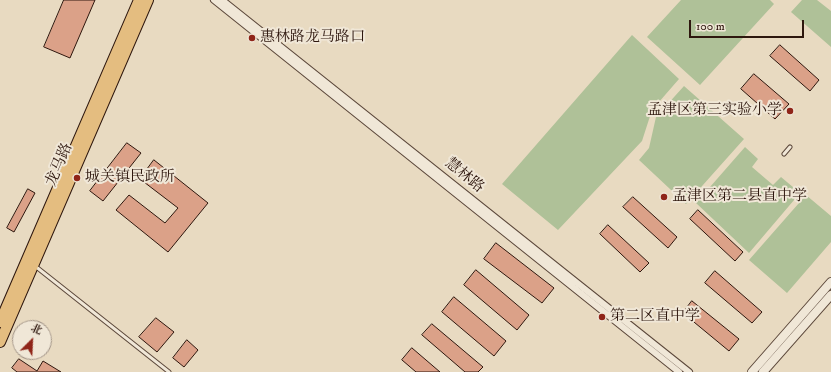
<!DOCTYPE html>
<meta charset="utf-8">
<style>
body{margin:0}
#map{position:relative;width:831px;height:372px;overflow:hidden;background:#e8dac1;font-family:"IM FELL DW Pica","Noto Serif SC",serif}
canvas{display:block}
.north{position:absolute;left:12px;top:320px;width:40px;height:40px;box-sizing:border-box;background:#f0e7d7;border:1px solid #a29487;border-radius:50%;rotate:24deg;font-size:11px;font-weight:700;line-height:16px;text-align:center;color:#2e170e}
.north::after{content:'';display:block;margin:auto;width:14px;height:18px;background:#8f2418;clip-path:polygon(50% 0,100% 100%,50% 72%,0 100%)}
.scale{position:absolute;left:689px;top:20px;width:115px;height:18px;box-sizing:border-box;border:2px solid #2e170e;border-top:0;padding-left:5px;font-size:12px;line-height:14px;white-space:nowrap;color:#2e170e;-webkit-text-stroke:3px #f0e7d7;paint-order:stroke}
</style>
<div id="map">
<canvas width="831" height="372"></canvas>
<div class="north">北</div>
<div class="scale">100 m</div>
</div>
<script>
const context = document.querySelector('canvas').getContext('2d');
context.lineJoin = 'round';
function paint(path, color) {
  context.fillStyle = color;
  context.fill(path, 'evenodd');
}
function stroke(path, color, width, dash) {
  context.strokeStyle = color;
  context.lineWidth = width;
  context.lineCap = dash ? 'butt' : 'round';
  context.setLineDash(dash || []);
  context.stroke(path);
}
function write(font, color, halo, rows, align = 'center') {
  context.font = font + ' "IM FELL DW Pica","Noto Serif SC",serif';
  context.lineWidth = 4;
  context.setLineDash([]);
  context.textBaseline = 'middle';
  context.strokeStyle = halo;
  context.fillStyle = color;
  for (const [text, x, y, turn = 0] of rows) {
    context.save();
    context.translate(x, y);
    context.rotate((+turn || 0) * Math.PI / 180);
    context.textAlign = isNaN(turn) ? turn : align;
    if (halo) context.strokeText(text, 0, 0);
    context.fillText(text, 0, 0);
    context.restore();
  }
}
paint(new Path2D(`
 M681 0H770L774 4 700 85 647 37Z
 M802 0H817L831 11V47L791 12Z
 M632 35 679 79 652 110 642 141 558 230 502 184Z
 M684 86 744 139 686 204 639 160 649 148 656 117Z
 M745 147 758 159 752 167 773 185 781 177 800 193 749 253 696 203Z
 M806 195 831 216V242L787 293 749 260Z`), '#afc198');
const building = new Path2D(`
 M64 0H95L70 58 44 47Z
 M780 45 819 80 810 91 770 56Z
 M754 74 789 104 775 119 741 89Z
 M127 143 141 153 103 201 90 191Z
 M154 160 208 203 168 252 116 210 129 195 165 223 178 208 140 179Z
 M28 189 35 193 14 232 7 228Z
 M633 197 677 237 668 248 623 207Z
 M698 210 743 252 735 261 690 219Z
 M608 225 649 263 640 272 600 234Z
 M496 243 554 288 542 303 484 259Z
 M476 270 529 315 517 330 464 285Z
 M715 271 762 312 752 323 705 283Z
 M454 297 506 341 494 356 442 312Z
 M692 301 739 339 729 351 683 313Z
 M156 318 174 332 157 352 139 337Z
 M432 324 483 367 478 372H465L422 335Z
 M187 340 198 350 184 367 173 358Z
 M412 348 440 372H416L402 360Z
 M19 359 37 371 43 361 61 372H17L12 368Z`);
paint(building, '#dba188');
stroke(building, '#2e170e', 1);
const service = new Path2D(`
 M784 154 790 147
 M35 266 169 372`);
const minor = new Path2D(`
 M214 0 679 372
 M222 0 689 372`);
const tertiary = new Path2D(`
 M752 372 831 282
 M763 372 831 295`);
const primary = new Path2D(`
 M0 322 139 0
 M0 342 148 0`);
stroke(service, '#5c483b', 5);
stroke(minor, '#5c483b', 8);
stroke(tertiary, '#5c483b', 10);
stroke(primary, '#2e170e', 12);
stroke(service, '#f0e7d7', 3);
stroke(minor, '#f0e7d7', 6);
stroke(tertiary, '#f0e7d7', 8);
stroke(primary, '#e4bd80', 10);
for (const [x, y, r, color] of [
 [252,38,4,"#8f2418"],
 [790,111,4,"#8f2418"],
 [77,178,4,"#8f2418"],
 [664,197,4,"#8f2418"],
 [602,317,4,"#8f2418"]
]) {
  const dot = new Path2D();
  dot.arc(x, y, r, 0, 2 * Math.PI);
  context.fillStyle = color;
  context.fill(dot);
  stroke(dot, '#f0e7d7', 1.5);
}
write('15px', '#2e170e', '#f0e7d7', [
 ["惠林路龙马路口",260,38],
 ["孟津区第三实验小学",782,111,"right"],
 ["城关镇民政所",85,178],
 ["孟津区第二县直中学",672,197],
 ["第二区直中学",610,317]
], 'left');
write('15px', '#2e170e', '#f0e7d7', [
 ["龙马路",60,165,-67],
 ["慧林路",464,176,39]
]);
</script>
